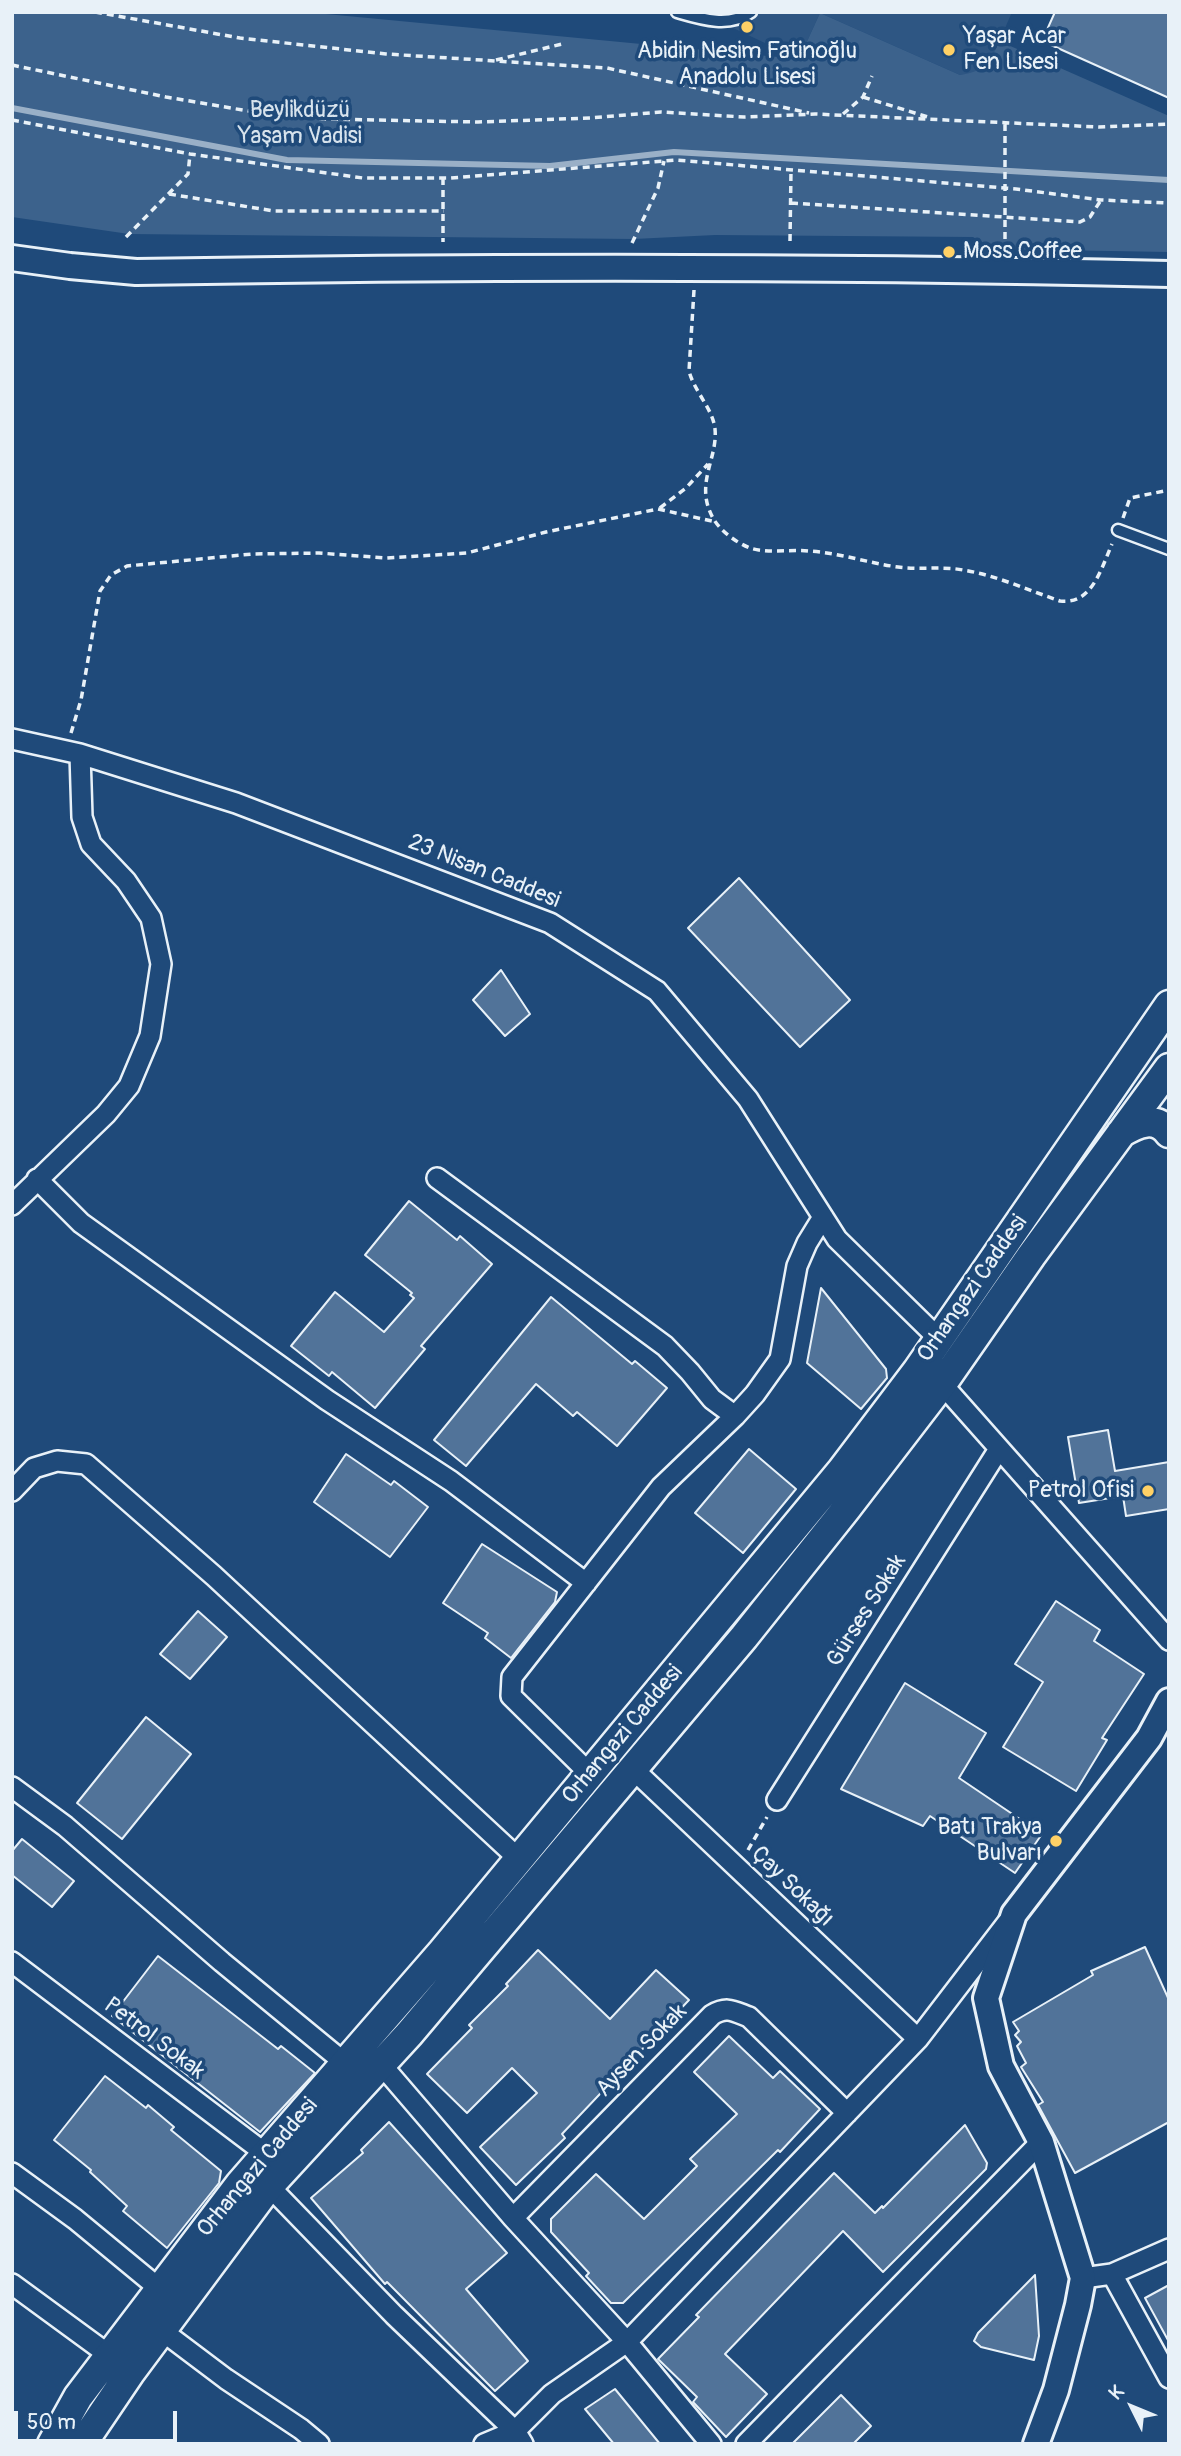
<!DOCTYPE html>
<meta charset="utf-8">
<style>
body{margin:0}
#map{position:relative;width:1181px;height:2456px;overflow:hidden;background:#1f4a7a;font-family:Pangolin,sans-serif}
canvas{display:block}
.frame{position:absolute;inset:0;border:14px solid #e8f1f8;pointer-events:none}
.north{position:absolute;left:1097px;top:2372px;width:70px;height:70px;-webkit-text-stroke:5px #1f4a7a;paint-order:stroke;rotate:313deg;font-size:19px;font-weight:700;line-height:28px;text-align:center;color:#e8f1f8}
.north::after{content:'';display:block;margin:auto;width:24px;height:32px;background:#e8f1f8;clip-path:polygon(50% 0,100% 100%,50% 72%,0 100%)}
.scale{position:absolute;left:14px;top:2411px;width:163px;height:32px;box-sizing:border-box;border:4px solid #e8f1f8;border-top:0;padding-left:9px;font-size:21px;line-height:24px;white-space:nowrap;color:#e8f1f8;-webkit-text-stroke:5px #1f4a7a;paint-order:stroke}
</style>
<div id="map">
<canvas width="1181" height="2456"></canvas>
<div class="frame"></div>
<div class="north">K</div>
<div class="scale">50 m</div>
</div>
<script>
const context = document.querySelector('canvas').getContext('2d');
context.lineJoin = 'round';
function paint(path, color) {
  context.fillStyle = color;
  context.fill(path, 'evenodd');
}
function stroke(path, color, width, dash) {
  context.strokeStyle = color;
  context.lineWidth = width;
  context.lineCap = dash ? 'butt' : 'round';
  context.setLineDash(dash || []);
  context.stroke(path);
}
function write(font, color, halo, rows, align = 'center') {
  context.font = font + ' Pangolin,sans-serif';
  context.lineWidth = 7;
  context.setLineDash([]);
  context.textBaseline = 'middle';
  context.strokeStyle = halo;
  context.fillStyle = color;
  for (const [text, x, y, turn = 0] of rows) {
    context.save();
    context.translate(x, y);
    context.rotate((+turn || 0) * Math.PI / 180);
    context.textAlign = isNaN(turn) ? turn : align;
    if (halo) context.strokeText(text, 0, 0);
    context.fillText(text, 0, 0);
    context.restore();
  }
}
paint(new Path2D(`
 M699 12H1012L992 58 975 74 960 75 820 13 799 59Z`), '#2e5683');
paint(new Path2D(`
 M12 12H305L799 59 820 13 960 75C983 72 991 62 999 41L1169 116V252L994 249 973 237 715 235 634 239 129 234 12 217Z`), '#3c628c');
stroke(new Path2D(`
 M12 108 287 160 550 166 674 152 1169 180`), '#9ab0c7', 6);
const building = new Path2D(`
 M1055 12H1169V98L1042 41Z
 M739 878 850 1000 800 1047 688 928Z
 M501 970 530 1014 505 1036 473 1000Z
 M409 1201 457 1240 460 1236 492 1264 421 1346 425 1349 375 1408 332 1372 329 1376 291 1346 335 1292 384 1332 414 1298 410 1295 412 1293 365 1255Z
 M821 1288 886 1369 887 1378 861 1409 807 1363Z
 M551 1297 632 1364 635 1361 667 1388 617 1446 577 1412 573 1416 536 1384 466 1466 434 1440Z
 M1108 1430 1115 1471 1169 1462V1509L1126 1516 1123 1496 1079 1503 1068 1437Z
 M749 1449 796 1489 743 1553 695 1513Z
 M346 1454 391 1485 394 1481 428 1507 390 1557 314 1502Z
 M482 1544 557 1592 555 1602 511 1658 485 1638 488 1633 443 1603Z
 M1056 1601 1100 1630 1094 1641 1144 1674 1102 1738 1107 1740 1076 1791 1003 1747 1043 1682 1015 1664Z
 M198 1611 227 1637 190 1679 160 1654Z
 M905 1683 986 1733 959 1778 1042 1834 1015 1873 930 1816 923 1826 841 1789Z
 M146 1717 191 1754 122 1839 77 1803Z
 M22 1839 74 1881 52 1907 12 1875V1851Z
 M1145 1947 1169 2000V2122L1075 2173 1038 2105 1043 2102 1021 2067 1026 2063 1017 2046 1021 2042 1015 2035 1019 2031 1013 2022 1093 1975 1091 1971Z
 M538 1950 610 2019 656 1970 689 2000 562 2134 565 2138 516 2185 480 2147 537 2093 512 2068 467 2113 427 2074 472 2028 469 2025 508 1986 506 1984Z
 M158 1956 278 2049 281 2046 315 2073 260 2132 112 2016Z
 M729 2036 773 2078 780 2071 820 2109 780 2152 778 2150 623 2303H611L586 2276 589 2273 551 2232V2219L596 2174 644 2219 697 2166 690 2159 737 2114 694 2072Z
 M105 2076 146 2108 148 2105 174 2127 171 2130 221 2171 219 2183 167 2248 123 2211 127 2206 90 2172 91 2170 54 2140Z
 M389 2122 507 2253 466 2289 528 2361 495 2391 387 2282 385 2284 311 2198 363 2153 361 2150Z
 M965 2125 987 2163 986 2169 883 2272 843 2231 725 2354 767 2394 726 2437 693 2402 697 2397 658 2359 699 2317 696 2315 834 2173 875 2213 882 2206 883 2208Z
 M1035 2275 1039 2336 1034 2360 981 2347 974 2341 978 2333Z
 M1169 2285V2342L1145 2298Z
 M615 2389 660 2444H614L585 2409Z
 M841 2395 871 2426 853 2444H792Z`);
paint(building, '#517399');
stroke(building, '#e8f1f8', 2);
const service = new Path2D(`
 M677 12C701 19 729 28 751 12
 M1118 530 1169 549`);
const minor = new Path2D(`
 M12 739 80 754 236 803 550 923 657 991 748 1099 837 1239 939 1339
 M437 1178 665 1346 690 1372 712 1399 735 1416
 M37 1179 81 1223 327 1400 451 1481 586 1583
 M12 1205 106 1114 129 1086 150 1036 161 964 151 918 126 881 91 844 82 817 80 754
 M942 1384 1169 1640
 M12 1491 34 1468 57 1461 86 1464 214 1576 520 1860
 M633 1769 918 2039
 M590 1774 511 1696 512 1677 661 1487 735 1416 755 1394 780 1359 797 1266 807 1243 823 1217
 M12 1787 65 1826 222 1962 346 2064
 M777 1800 999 1449
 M12 1962 266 2154
 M380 2063 513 2218 627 2342 711 2444
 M12 2173 75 2219 161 2290
 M269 2186 394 2315 515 2431 523 2444
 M513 2218 712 2015C727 2006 733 2011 749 2017L847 2113
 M1112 2274 1169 2378
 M1083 2278 1112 2274 1169 2249
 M12 2284 109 2355
 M161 2330 226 2379 301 2429 319 2444
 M484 2444 515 2431 552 2394 627 2342 918 2039 1007 1923
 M746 2444 1041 2142`);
const tertiary = new Path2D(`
 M12 258 70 266 136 272C480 266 825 266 1169 274
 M1036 2444 1056 2390 1078 2305 1083 2278 1041 2142 1001 2066 986 1998 1014 1914 1149 1738 1169 1701`);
const secondary = new Path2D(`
 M1121 1133C1137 1123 1156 1115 1169 1133
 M52 2444 78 2397 240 2184 442 1952 842 1470 917 1371 1169 1005
 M82 2444 130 2373 269 2186 409 2034 744 1637 846 1509 942 1384 1031 1256 1169 1068`);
stroke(service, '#e8f1f8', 15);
stroke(minor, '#e8f1f8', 24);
stroke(tertiary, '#e8f1f8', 30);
stroke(secondary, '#e8f1f8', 33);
stroke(new Path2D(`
 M95 12 240 38 386 54 607 68 809 113
 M496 60 562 44
 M12 65 166 97 266 114 324 119 478 122 590 118 661 112 744 117 815 114 1099 127 1169 124
 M863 97 931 118
 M843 114 863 97 872 76
 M12 120 190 154 363 178H451L676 160 1016 189 1101 200 1169 203
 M1005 124V249
 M443 178V242
 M169 194 274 211H444
 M791 203 1080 222 1090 217 1101 200
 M126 237 188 174 190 154
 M790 241 791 170
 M632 243 658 188 664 161
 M694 290 689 371C694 391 713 409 715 429 718 459 694 484 713 518 720 531 737 543 750 548 769 554 790 549 809 551 840 553 868 563 898 567 920 570 942 566 963 570 995 575 1028 590 1060 601 1092 605 1101 569 1112 544
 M660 508 686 488 708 464
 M1123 518 1130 498 1169 490
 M71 733 81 700 100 591 111 575 127 566 252 554 319 553 387 558 467 553 546 532 658 509 716 522
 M748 1850 767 1817`), '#e8f1f8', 3.5, [7, 5]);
stroke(service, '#1f4a7a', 10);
stroke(minor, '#1f4a7a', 19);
stroke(tertiary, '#1f4a7a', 24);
stroke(secondary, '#1f4a7a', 28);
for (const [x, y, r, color] of [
 [747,27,7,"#ffd166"],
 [949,50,7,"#ffd166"],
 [949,252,7,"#ffd166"],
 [1148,1491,7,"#ffd166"],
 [1056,1841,7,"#ffd166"]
]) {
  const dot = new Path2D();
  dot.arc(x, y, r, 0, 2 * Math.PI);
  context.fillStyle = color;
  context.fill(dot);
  stroke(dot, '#1f4a7a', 2.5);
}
write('23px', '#e8f1f8', '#1f4a7a', [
 ["Yaşar Acar",963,37],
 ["Fen Lisesi",963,63],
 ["Abidin Nesim Fatinoğlu",747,52,"center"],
 ["Anadolu Lisesi",747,78,"center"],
 ["Moss Coffee",963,252],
 ["Petrol Ofisi",1134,1491,"right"],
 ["Batı Trakya",1042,1828,"right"],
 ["Bulvarı",1042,1854,"right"]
], 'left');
write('23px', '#d7e3ed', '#1f4a7a', [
 ["Beylikdüzü",300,111],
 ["Yaşam Vadisi",300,137]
]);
write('23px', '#e8f1f8', '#1f4a7a', [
 ["23 Nisan Caddesi",484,872,22],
 ["Orhangazi Caddesi",973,1289,-55],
 ["Gürses Sokak",867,1611,-58],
 ["Orhangazi Caddesi",623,1735,-50],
 ["Çay Sokağı",792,1887,44],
 ["Petrol Sokak",154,2039,37],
 ["Aysen Sokak",642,2051,-46],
 ["Orhangazi Caddesi",258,2168,-50]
]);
</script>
